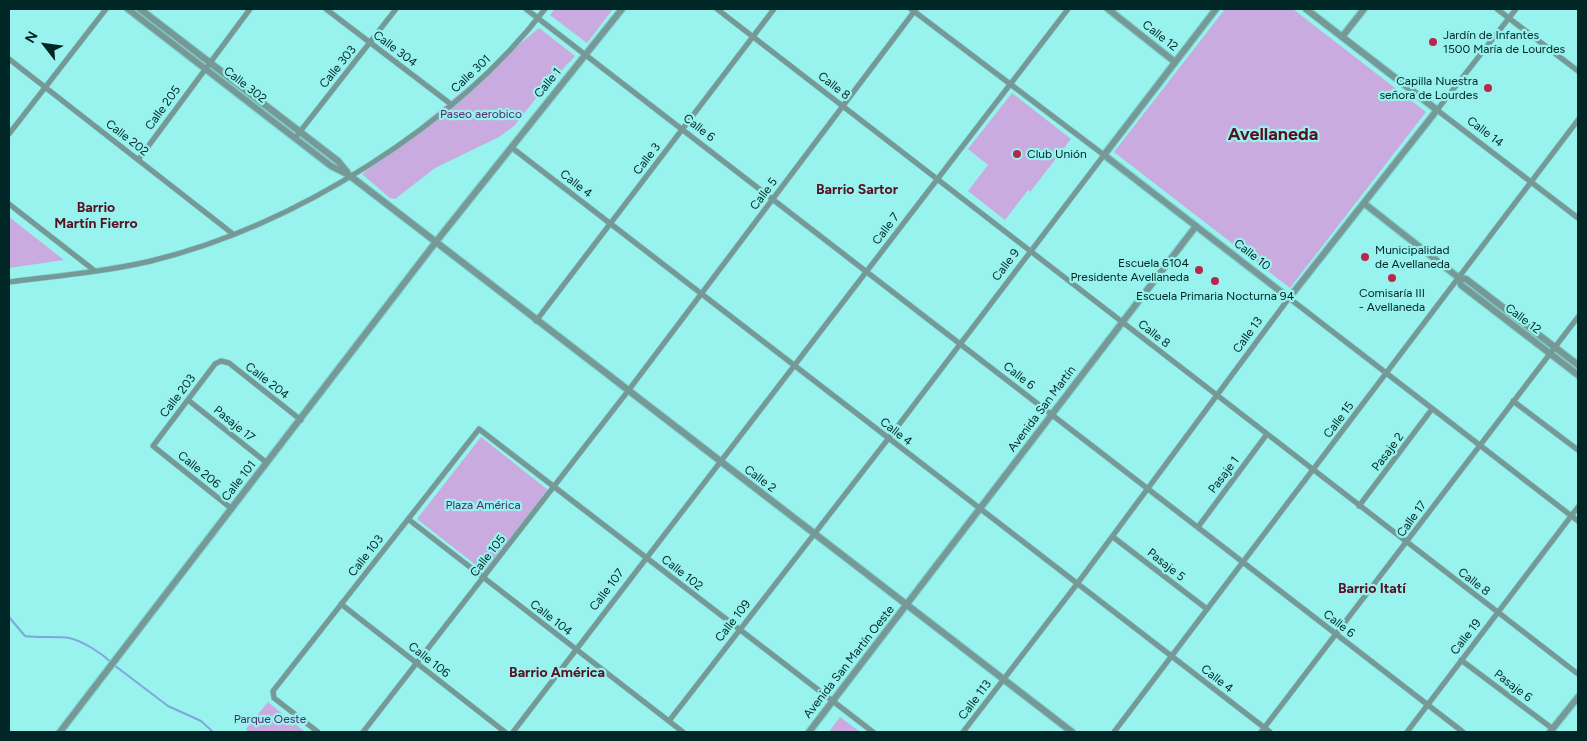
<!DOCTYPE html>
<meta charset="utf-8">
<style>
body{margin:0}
#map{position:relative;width:1587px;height:741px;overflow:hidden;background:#98f2ed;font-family:Figtree,sans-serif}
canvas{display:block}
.frame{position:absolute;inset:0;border:10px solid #002725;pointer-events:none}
.north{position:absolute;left:20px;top:20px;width:50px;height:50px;-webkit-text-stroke:4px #98f2ed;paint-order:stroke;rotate:300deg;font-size:14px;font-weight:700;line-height:20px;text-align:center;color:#002725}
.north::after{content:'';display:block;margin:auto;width:18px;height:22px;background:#002725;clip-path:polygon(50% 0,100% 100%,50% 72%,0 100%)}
</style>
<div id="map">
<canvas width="1587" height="741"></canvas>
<div class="frame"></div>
<div class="north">N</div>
</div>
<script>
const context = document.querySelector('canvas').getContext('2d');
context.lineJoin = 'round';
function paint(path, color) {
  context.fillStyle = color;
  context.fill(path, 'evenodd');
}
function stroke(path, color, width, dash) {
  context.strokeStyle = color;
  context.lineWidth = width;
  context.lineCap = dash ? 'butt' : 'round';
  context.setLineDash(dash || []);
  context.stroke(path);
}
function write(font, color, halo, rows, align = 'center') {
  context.font = font + ' Figtree,sans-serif';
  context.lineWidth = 4.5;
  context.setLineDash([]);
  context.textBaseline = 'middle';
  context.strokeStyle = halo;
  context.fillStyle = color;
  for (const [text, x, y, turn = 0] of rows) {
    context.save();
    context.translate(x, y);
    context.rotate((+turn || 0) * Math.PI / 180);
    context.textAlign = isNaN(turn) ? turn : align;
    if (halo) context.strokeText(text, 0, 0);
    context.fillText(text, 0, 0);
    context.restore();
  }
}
paint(new Path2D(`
 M555 9H613L587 43 550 15Z
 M1225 9H1293L1426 112 1290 288 1114 152Z
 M539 28 575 56 537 97 514 126 499 137 435 168 395 199 390 198 362 174Z
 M1012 93 1071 139 1030 192 1028 190 1005 220 968 191 988 165 968 149Z
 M9 217 64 260 9 268Z
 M481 437 548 490 485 572 417 519Z
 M268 702 305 732H249L246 729Z
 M840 717 860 732H829Z`), '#caabdf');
stroke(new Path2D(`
 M9 617 25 636C39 638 57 636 69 638 83 641 101 653 111 662
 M114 665 168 706 201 721 213 732`), '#7ca9da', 2);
const minor = new Path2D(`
 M326 9 452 105
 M526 9 1463 732
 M717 9 1578 674
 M1497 9 1578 71
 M1516 9 1437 110 1578 218
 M9 59 233 234
 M9 134 106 9
 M295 138 396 9
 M511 147 1270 732
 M138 160 250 9
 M9 204 95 271
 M9 282C56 276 104 272 151 261 294 226 455 126 545 9
 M536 321 774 9
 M188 400 267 463
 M1513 401 1578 450
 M1359 506 1432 409
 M232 509 153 446 215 364 221 361 229 363 301 420
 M408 519 683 732
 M1198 527 1267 434
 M1113 537 1207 609
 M341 604 505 732
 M1461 660 1553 729
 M669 721 888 439 1104 155 911 9
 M318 732 274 698 273 691 479 429 873 732
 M363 732 628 391 916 9
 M513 732 1068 9
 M963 732 1077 584 1289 298 1578 521
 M1114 732 1578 120
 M1261 732 1578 317
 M1407 732 1578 507`);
const tertiary = new Path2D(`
 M128 9 331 166 349 175 1072 732
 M140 9 338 161 347 172
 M1108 9 1175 62
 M1216 9 1104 155 1289 298 1437 110 1306 9
 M1342 37 1364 9
 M1365 204 1459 278 1466 279 1578 365
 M1459 278 1461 285 1578 375
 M60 732 435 243 622 9
 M809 732 1196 226
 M1550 732 1578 697`);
stroke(minor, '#7dcdc9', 6);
stroke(tertiary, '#7dcdc9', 8);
stroke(minor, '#769997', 5);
stroke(tertiary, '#769997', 6);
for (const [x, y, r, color] of [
 [1433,42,5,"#b7264d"],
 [1488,88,5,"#b7264d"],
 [1017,154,5,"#b7264d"],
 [1365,257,5,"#b7264d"],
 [1199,270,5,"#b7264d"],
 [1392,278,5,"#b7264d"],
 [1215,281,5,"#b7264d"]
]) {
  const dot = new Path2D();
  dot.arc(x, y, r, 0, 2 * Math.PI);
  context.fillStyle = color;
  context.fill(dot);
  stroke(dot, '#98f2ed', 2);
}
write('12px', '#002725', '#98f2ed', [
 ["Jardín de Infantes",1443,35],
 ["1500 María de Lourdes",1443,49],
 ["Capilla Nuestra",1478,81,"right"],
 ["señora de Lourdes",1478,95,"right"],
 ["Club Unión",1027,154],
 ["Municipalidad",1375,250],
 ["de Avellaneda",1375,264],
 ["Escuela 6104",1189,263,"right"],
 ["Presidente Avellaneda",1189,277,"right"],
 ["Comisaría III",1392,293,"center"],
 ["- Avellaneda",1392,307,"center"],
 ["Escuela Primaria Nocturna 94",1215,296,"center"]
], 'left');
write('12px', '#002725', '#98f2ed', [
 ["Calle 12",1160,36,38],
 ["Calle 304",395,49,37],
 ["Calle 303",338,67,-51],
 ["Calle 301",471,74,-43],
 ["Calle 1",548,83,-51],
 ["Calle 302",245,85,38],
 ["Calle 8",834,86,38],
 ["Calle 205",163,108,-54],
 ["Calle 6",699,128,38],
 ["Calle 14",1485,132,37],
 ["Calle 202",127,138,38],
 ["Calle 3",647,159,-52],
 ["Calle 4",576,184,38],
 ["Calle 5",764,194,-53],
 ["Calle 7",886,229,-53],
 ["Calle 10",1252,255,38],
 ["Calle 9",1006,265,-53],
 ["Calle 12",1523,319,37],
 ["Calle 8",1154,334,38],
 ["Calle 13",1248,335,-54],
 ["Calle 6",1019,376,38],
 ["Calle 204",267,381,38],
 ["Calle 203",178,396,-53],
 ["Avenida San Martín",1042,409,-53],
 ["Calle 15",1339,420,-53],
 ["Pasaje 17",234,424,39],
 ["Calle 4",896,432,38],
 ["Pasaje 2",1388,452,-53],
 ["Calle 206",199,470,39],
 ["Pasaje 1",1224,475,-53],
 ["Calle 2",760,479,37],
 ["Calle 101",239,481,-52],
 ["Calle 17",1412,519,-54],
 ["Calle 103",366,556,-52],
 ["Calle 105",488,556,-52],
 ["Pasaje 5",1166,565,38],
 ["Calle 102",682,573,38],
 ["Calle 8",1474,582,38],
 ["Calle 107",607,590,-53],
 ["Calle 104",551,618,38],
 ["Calle 109",733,621,-52],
 ["Calle 6",1339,624,38],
 ["Calle 19",1466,637,-52],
 ["Calle 106",429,660,38],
 ["Avenida San Martín Oeste",849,662,-52],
 ["Calle 4",1217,679,38],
 ["Pasaje 6",1513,686,37],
 ["Calle 113",975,700,-53]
]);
write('12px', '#53296b', '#98f2ed', [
 ["Paseo aerobico",481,114],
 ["Plaza América",483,505],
 ["Parque Oeste",270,719]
]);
write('bold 14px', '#561122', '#98f2ed', [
 ["Barrio Sartor",857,190],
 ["Barrio",96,208],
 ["Martín Fierro",96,224],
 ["Barrio Itatí",1372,589],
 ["Barrio América",557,673]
]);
write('bold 18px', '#561122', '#98f2ed', [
 ["Avellaneda",1273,135]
]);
</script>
